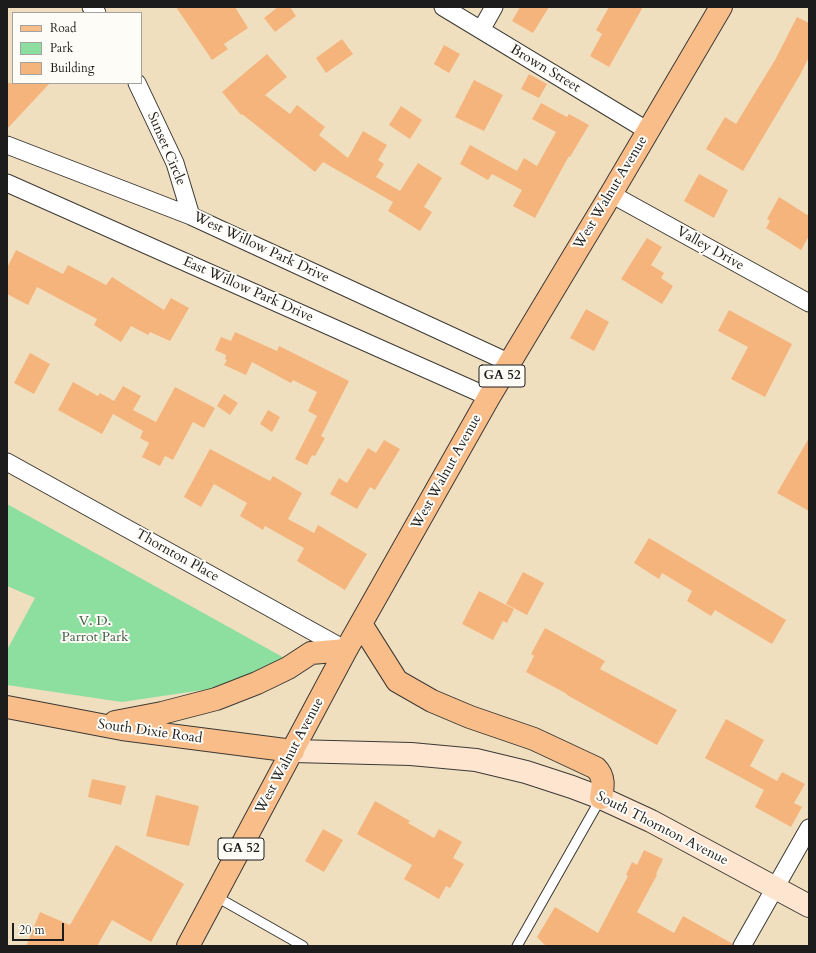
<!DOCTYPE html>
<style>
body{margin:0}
#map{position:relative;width:816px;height:953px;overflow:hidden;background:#efdfbe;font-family:Cardo,serif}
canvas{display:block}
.frame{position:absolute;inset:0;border:8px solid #1c1c1c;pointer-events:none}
.legend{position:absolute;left:12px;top:12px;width:130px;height:72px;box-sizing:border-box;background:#fdfcf7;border:1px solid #a3a29f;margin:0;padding:5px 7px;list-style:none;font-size:12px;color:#1c1c1c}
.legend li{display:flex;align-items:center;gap:8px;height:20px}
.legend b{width:20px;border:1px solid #a3a29f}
.scale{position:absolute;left:12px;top:923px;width:52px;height:18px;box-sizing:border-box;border:2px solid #1c1c1c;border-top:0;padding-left:5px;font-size:12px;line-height:14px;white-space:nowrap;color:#1c1c1c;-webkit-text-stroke:3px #fdfcf7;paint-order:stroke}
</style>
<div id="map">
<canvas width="816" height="953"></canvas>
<div class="frame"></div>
<ul class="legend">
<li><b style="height:5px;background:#f9bd89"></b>Road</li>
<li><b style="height:11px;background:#8ddf9f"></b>Park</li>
<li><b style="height:11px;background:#f6b47d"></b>Building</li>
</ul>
<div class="scale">20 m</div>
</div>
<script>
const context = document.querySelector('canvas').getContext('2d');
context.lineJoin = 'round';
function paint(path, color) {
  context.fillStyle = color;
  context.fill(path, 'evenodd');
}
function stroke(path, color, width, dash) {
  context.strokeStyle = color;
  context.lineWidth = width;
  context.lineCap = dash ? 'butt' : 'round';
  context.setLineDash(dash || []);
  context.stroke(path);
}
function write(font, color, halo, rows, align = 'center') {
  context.font = font + ' Cardo,serif';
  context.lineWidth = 4;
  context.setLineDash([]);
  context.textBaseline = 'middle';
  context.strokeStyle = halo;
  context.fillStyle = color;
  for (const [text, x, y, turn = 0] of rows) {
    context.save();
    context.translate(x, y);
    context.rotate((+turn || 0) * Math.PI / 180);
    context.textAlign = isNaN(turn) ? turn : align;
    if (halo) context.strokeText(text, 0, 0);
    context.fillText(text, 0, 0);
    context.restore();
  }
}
paint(new Path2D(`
 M7 504 288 660 223 687 122 702 7 685V650L35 598 7 586Z`), '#8ddf9f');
paint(new Path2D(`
 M176 7H235L248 28 224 44 228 49 212 60Z
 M278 7H290L296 16 275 32 264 18Z
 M520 7H549L533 33 512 21Z
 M609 7H643L609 67 590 56 602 34 596 30Z
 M797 17 809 23V57L800 75 743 171 706 149 725 117 736 124 775 60Z
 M342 39 353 54 326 73 316 58Z
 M444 45 460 54 449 73 434 64Z
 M267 54 287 77 265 95 290 114 297 105 325 127 319 135 348 158 363 131 387 145 378 160 384 164 376 177 400 191 418 163 442 178 424 207 432 212 420 231 388 211 393 202 323 162 315 172 242 114 241 115 222 92Z
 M529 74 547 84 539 98 521 89Z
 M474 80 503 95 484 131 455 117Z
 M7 83H50L7 129Z
 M541 103 567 117 569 114 589 125 570 157 569 156 535 218 513 206 522 190 492 174 488 180 460 164 470 145 517 171 524 158 537 166 556 132 532 119Z
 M401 106 422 120 410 139 389 125Z
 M699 174 728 190 714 218 684 201Z
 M779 197 809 216V236L801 250 766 228 770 221 767 219Z
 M647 238 662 247 651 265 664 273 661 278 673 286 662 304 621 279Z
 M16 250 63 274 68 265 106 285 112 277 164 310 171 298 189 308 170 341 150 332 148 335 131 326 121 342 94 325 97 319 37 287 28 305 7 294V268Z
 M586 309 609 322 594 351 570 338Z
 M729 310 792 344 765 397 731 379 748 347 718 331Z
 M235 332 277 351 279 346 349 381 321 436 325 438 315 456 312 455 307 465 295 459 317 416 308 411 317 392 293 380 291 383 252 362 246 375 224 365 227 360 225 359 226 355 215 350 221 337 231 341Z
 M30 353 50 364 34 394 14 383Z
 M73 382 98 396 100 393 114 401 123 386 141 396 133 410 156 422 175 387 215 408 204 428 193 422 173 460 165 456 160 466 142 457 149 443 140 438 143 431 113 414 102 434 58 410Z
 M224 394 238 403 230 415 217 406Z
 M268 410 280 417 272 432 260 424Z
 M809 438V511L777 493Z
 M384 440 400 449 375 490 370 487 357 509 330 494 339 478 347 483 368 448 376 453Z
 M210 449 270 481 273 476 302 493 288 519 314 533 318 525 367 554 345 590 297 561 304 548 265 526 263 530 240 516 247 503 214 484 201 507 184 497Z
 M649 538 786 620 772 644 715 610 711 616 687 601 692 591 662 573 659 579 634 563Z
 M523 572 544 583 527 615 506 604Z
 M479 591 514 609 507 623 503 621 493 640 462 624Z
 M545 628 605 661 600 669 677 710 657 745 567 695V694L526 672 534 656 531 654Z
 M726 719 764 740 750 766 777 781 782 772 805 784 794 803 802 807 791 827 755 807 764 790 705 758Z
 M92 779 126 786 121 805 88 797Z
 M156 795 199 806 189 846 146 836Z
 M375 801 410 821 408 823 434 838 439 829 462 842 453 858 464 864 450 888 446 886 439 899 404 879 412 865 357 834Z
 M323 829 343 840 324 872 305 861Z
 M116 845 184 884 151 942 112 920 97 946H26L40 912 70 925Z
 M644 850 663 859 656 874 657 875 637 912 674 933 683 916 733 944 732 946H546L537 937 555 907 598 933 628 876 626 875 632 862 637 865Z`), '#f6b47d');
const lane = new Path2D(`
 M215 896 303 946
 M517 946 601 798`);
const street = new Path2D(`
 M91 7 97 13
 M443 7 648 131
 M481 30 494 7
 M137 83 175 163 191 216
 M7 145 191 216 510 363
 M7 183 489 397
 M611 194 809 303
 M7 462 346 650
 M742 946 809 828`);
const secondary = new Path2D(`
 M293 751 411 754 476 760 526 772 572 787 601 798 651 821 809 906`);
const primary = new Path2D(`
 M361 624 397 681 432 701 470 717 534 739 596 768C605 777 603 787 601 798
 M7 707 122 729 293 751
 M115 722 162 713 216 699 257 683 288 668 311 653 346 650
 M188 946 346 650 489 397 611 194 721 7`);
stroke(lane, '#3c3934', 11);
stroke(street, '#3c3934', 19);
stroke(secondary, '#3c3934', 24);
stroke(primary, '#3c3934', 24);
stroke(lane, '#fff', 9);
stroke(street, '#fff', 17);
stroke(secondary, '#fde5d0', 22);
stroke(primary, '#f9bd89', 22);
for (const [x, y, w] of [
 [502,376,46],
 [241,849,46]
]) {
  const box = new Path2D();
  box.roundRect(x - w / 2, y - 11, w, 22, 3);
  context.fillStyle = '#fdfcf7';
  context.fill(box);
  stroke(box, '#1c1c1c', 1);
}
write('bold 13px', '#1c1c1c', null, [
 ["GA 52",502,376],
 ["GA 52",241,849]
]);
write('14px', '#1c1c1c', '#fdfcf7', [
 ["Brown Street",545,69,31],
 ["Sunset Circle",166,149,67],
 ["West Walnut Avenue",611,193,-59],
 ["West Willow Park Drive",261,248,25],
 ["Valley Drive",710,249,29],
 ["East Willow Park Drive",248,290,24],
 ["West Walnut Avenue",447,472,-61],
 ["Thornton Place",177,556,29],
 ["South Dixie Road",150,732,8],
 ["West Walnut Avenue",290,756,-62],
 ["South Thornton Avenue",662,829,27]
]);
write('14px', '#44604a', '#fdfcf7', [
 ["V. D.",95,622],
 ["Parrot Park",95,638]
]);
</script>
